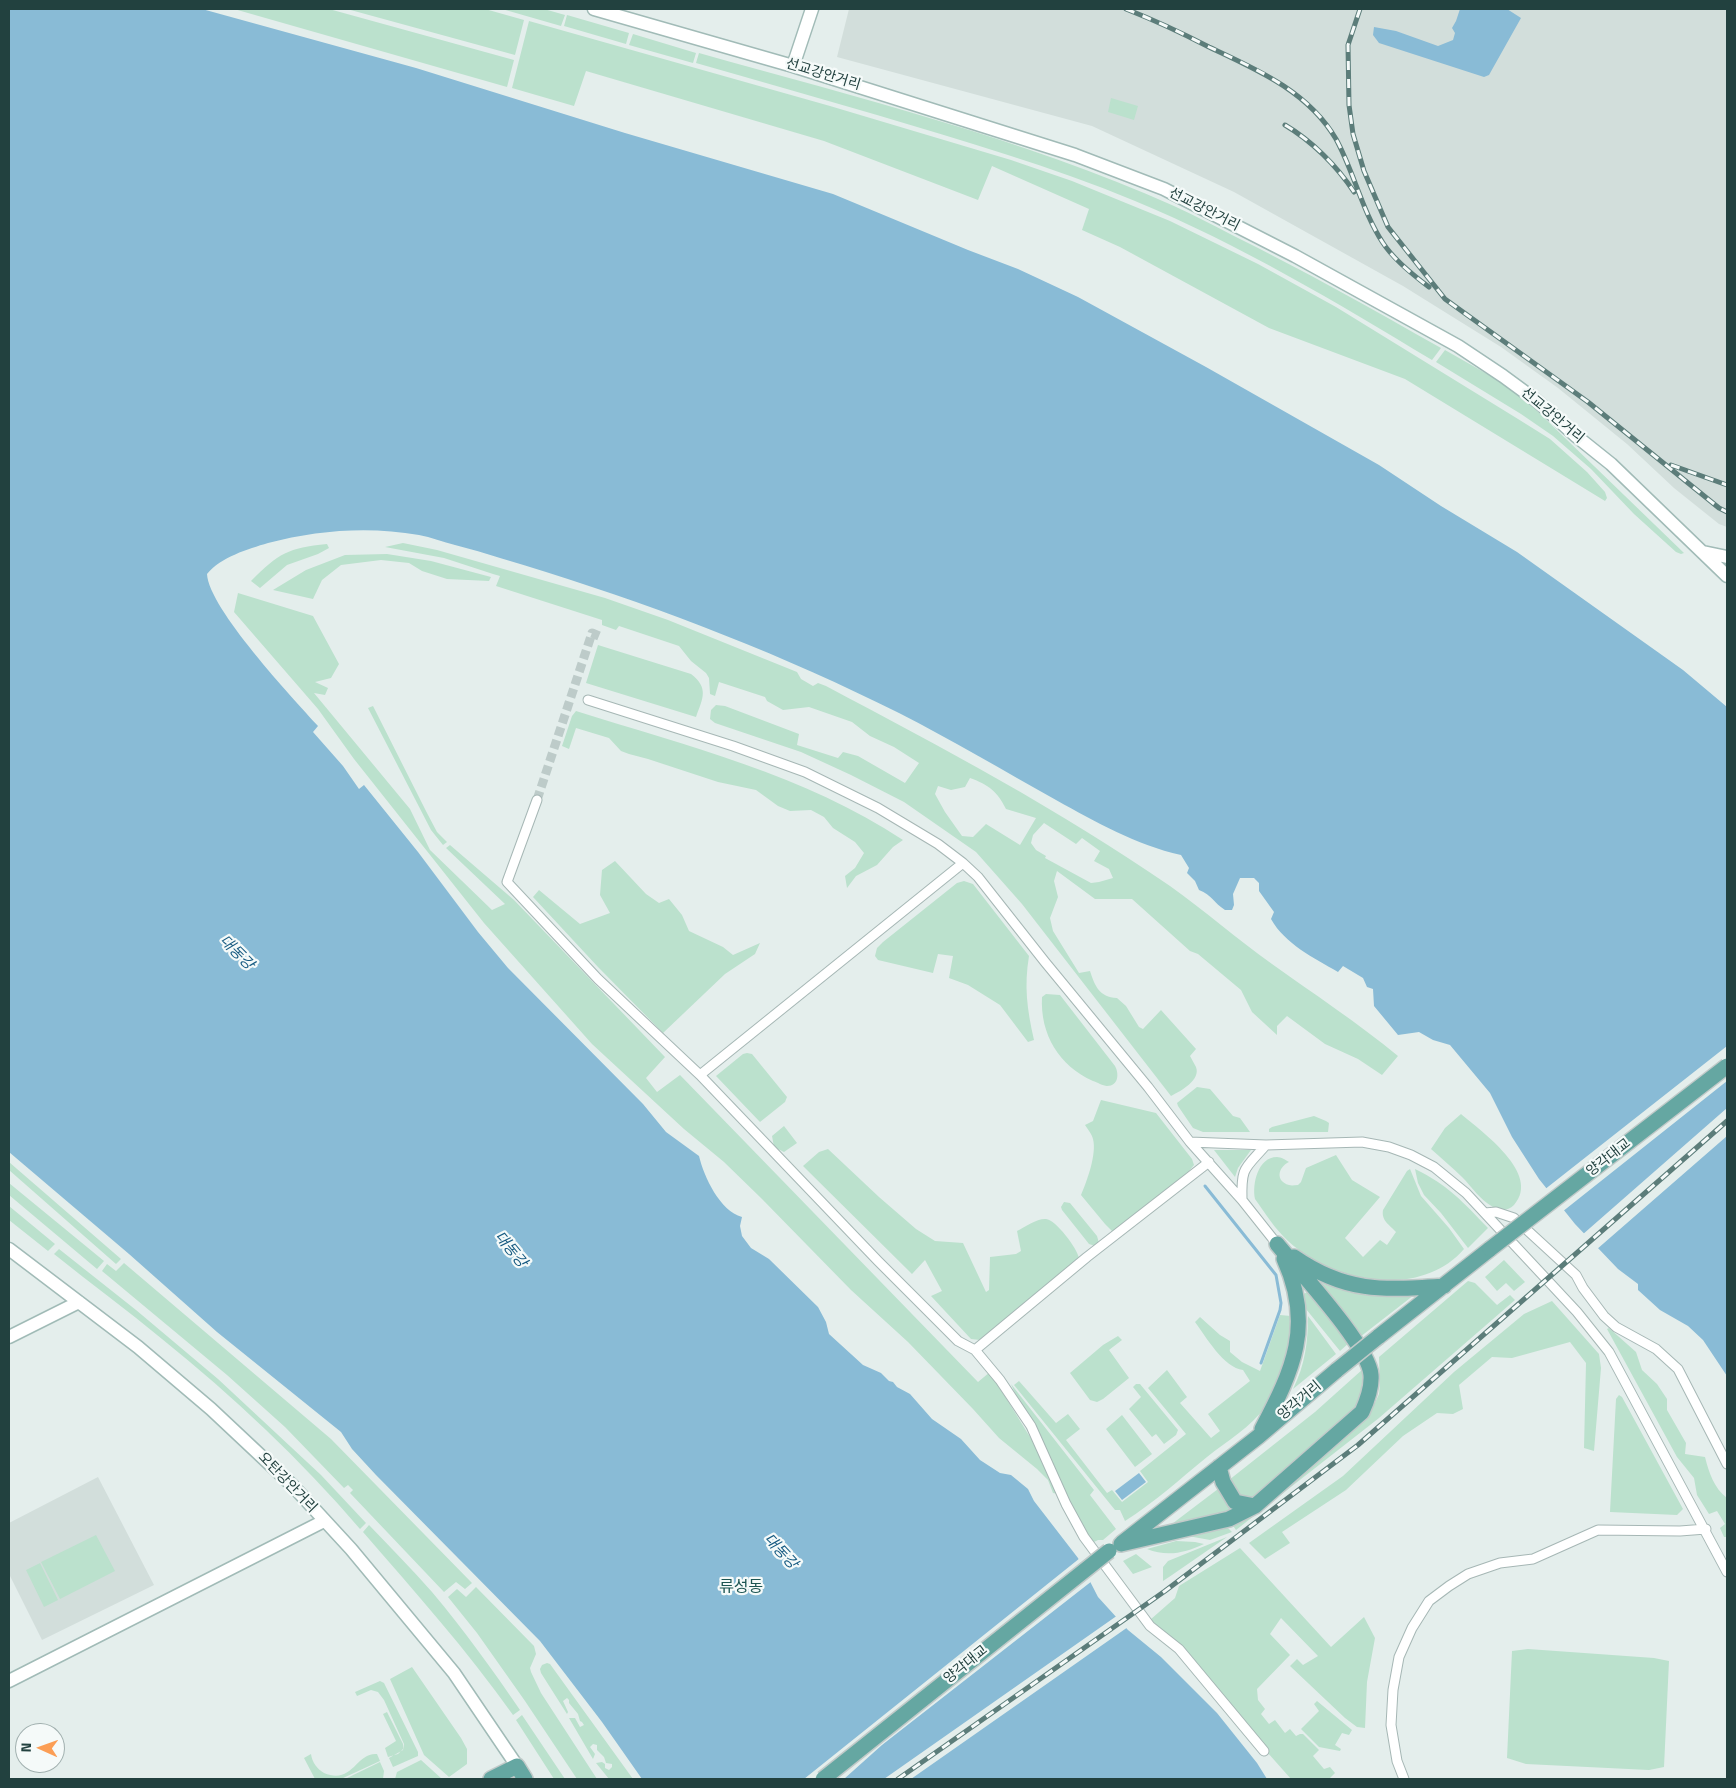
<!DOCTYPE html>
<meta charset="utf-8">
<style>
body{margin:0}
#map{position:relative;width:1736px;height:1788px;overflow:hidden;background:#e4eeec;font-family:"Titillium Web",sans-serif}
canvas{display:block}
.frame{position:absolute;inset:0;border:10px solid #22413f;pointer-events:none}
.north{position:absolute;left:15px;top:1723px;width:50px;height:50px;box-sizing:border-box;background:#f5faf9;border:1px solid #a1b0af;border-radius:50%;rotate:272deg;font-size:14px;font-weight:700;line-height:20px;text-align:center;color:#22413f}
.north::after{content:'';display:block;margin:auto;width:18px;height:22px;background:#fb9e55;clip-path:polygon(50% 0,100% 100%,50% 72%,0 100%)}
</style>
<div id="map">
<canvas width="1736" height="1788"></canvas>
<div class="frame"></div>
<div class="north">N</div>
</div>
<script>
const context = document.querySelector('canvas').getContext('2d');
context.lineJoin = 'round';
function paint(path, color) {
  context.fillStyle = color;
  context.fill(path, 'evenodd');
}
function stroke(path, color, width, dash) {
  context.strokeStyle = color;
  context.lineWidth = width;
  context.lineCap = dash ? 'butt' : 'round';
  context.setLineDash(dash || []);
  context.stroke(path);
}
function write(font, color, halo, rows, align = 'center') {
  context.font = font + ' "Titillium Web","Noto Sans KR",sans-serif';
  context.lineWidth = 4.5;
  context.setLineDash([]);
  context.textBaseline = 'middle';
  context.strokeStyle = halo;
  context.fillStyle = color;
  for (const [text, x, y, turn = 0] of rows) {
    context.save();
    context.translate(x, y);
    context.rotate((+turn || 0) * Math.PI / 180);
    context.textAlign = isNaN(turn) ? turn : align;
    if (halo) context.strokeText(text, 0, 0);
    context.fillText(text, 0, 0);
    context.restore();
  }
}
paint(new Path2D(`
 M849 9H1727V527L1719 524 1674 488 1627 444 1558 388 1501 347 1403 286 1234 192 1092 126 837 57Z
 M98 1477 154 1585 42 1640 9 1574V1523Z`), '#d2dedb');
paint(new Path2D(`
 M234 9H329L514 60 507 87Z
 M347 9H485L524 20 515 55Z
 M502 9H544L565 15 561 26Z
 M567 15 629 33 626 44 564 26Z
 M529 21 830 106 1011 160 1072 181 1170 221 1258 264 1336 307 1518 419 1550 439 1587 472 1605 492 1607 498 1605 501 1405 379 1269 328 1120 247 1082 230 1089 209 992 166 978 200 824 141 586 71 574 106 512 88Z
 M633 34 696 53 693 63 629 45Z
 M699 53C859 98 1022 138 1174 206 1194 215 1213 225 1232 235 1303 270 1372 309 1441 348L1432 360C1336 302 1239 244 1135 201 1051 166 964 141 877 115 817 98 757 80 696 63Z
 M1111 98 1138 106 1134 120 1108 112Z
 M1445 350 1503 383 1534 408 1684 553 1681 554 1676 552 1634 514 1591 469 1553 436 1521 414 1436 362Z
 M403 543 437 550 605 598 668 620 797 672 801 679 813 686 818 683 826 686C943 748 1060 810 1170 886 1205 911 1237 939 1272 964 1314 994 1358 1023 1398 1056L1382 1075 1358 1059 1325 1044 1287 1016 1277 1026V1035L1252 1012 1241 990 1198 954 1190 951 1132 899H1095L1057 871 1054 881 1058 897 1050 918 1053 931 1079 973 1090 971C1095 986 1099 997 1117 998L1126 1006 1139 1027 1143 1029 1161 1010 1196 1049 1190 1056C1192 1060 1194 1063 1196 1067 1201 1080 1181 1091 1171 1096L1022 904 976 852 904 802 851 775 801 752 715 723 710 719 711 710 716 705 725 706 799 734 797 745 838 758 843 752 858 756 905 783 919 763 894 747 870 736 852 722 809 707 783 710 767 701 765 697 719 682 715 696 710 694 709 678 706 673 691 661 679 646 619 626 616 630 602 625V620L496 586 500 576 493 574 444 558 385 547ZM970 778C989 785 997 791 1006 809L1036 818 1020 845 986 824 973 837 962 836 945 812 935 794 938 786 951 790 965 787ZM1044 823 1076 844 1082 838 1100 851 1094 861 1109 869 1113 878 1099 882 1091 883 1045 858 1046 856 1036 850 1031 843 1033 835Z
 M327 544 329 548 318 554 287 565 260 588 251 581C279 553 288 548 327 544Z
 M387 554 431 561 491 577 489 581 447 579 422 571 409 563 381 560 341 565 322 580 313 599 273 590 306 570 345 555Z
 M238 593 313 616 339 664 331 678 315 682 328 688 325 695 314 693 410 809 430 850 492 910 505 904 446 848 450 845 514 900 665 1057 646 1078 657 1092 680 1075 978 1382 990 1372 1038 1450 1058 1494 1053 1493 1048 1480 1037 1469 999 1438 973 1409 908 1342 851 1290 762 1199 724 1162 684 1129 592 1044 484 923 354 759 318 709 234 612Z
 M598 645 691 674C709 688 703 698 696 717L586 683Z
 M373 706 427 813 437 832 447 842 443 845 431 830 368 708Z
 M576 711C687 746 805 775 903 840L893 847 877 865 856 876 847 888 845 876 855 868 864 853 855 842 833 828 824 817 811 810 790 811 778 806 756 790 718 782 648 759 629 754 621 751 609 738 576 728 569 749 562 746 572 716Z
 M615 861 646 894 659 903 669 899 682 915 689 931 723 947 733 955 760 943 755 954 725 974 663 1033 598 967 533 897 539 890 580 924 610 913 600 895 602 870Z
 M964 881 973 884 1029 956C1024 986 1027 1009 1034 1040L1028 1042 1000 1005 968 985 949 978 953 956 938 954 933 973 878 960 875 956 877 948 883 942 957 883Z
 M1046 994 1060 995 1115 1066C1119 1073 1119 1086 1107 1086 1103 1086 1097 1082 1093 1081 1059 1066 1040 1034 1042 997Z
 M747 1053 752 1054 787 1097 785 1102 760 1122 716 1076 743 1054Z
 M1197 1087 1210 1089 1233 1116 1240 1118 1250 1132H1203L1193 1128 1178 1106 1177 1103Z
 M1101 1100 1156 1113 1192 1159 1194 1165 1184 1177 1117 1230 1112 1231 1105 1224 1081 1195C1087 1181 1097 1154 1093 1139 1092 1134 1088 1130 1085 1125L1093 1121Z
 M1461 1114C1481 1131 1542 1174 1514 1205 1508 1211 1499 1211 1493 1207 1480 1200 1472 1187 1462 1177 1452 1167 1441 1158 1431 1149L1445 1128Z
 M1314 1116 1326 1121 1329 1123 1328 1132H1269V1129L1272 1127Z
 M784 1126 797 1143 784 1152 774 1147 772 1136Z
 M828 1149 879 1197 916 1229 935 1241 963 1243 986 1292 989 1290 990 1257 1016 1254 1021 1251 1017 1231C1025 1227 1038 1218 1046 1219 1056 1220 1077 1248 1079 1258L980 1340 971 1339 931 1296 942 1291 925 1260 912 1274 803 1166 819 1152Z
 M1214 1150H1251L1238 1168 1235 1177Z
 M1336 1155 1352 1180 1380 1197 1345 1238 1363 1257 1380 1240 1387 1245 1396 1232C1390 1225 1381 1221 1383 1210L1407 1171 1410 1169 1421 1196 1449 1228 1464 1249C1420 1300 1332 1282 1288 1241 1275 1229 1265 1213 1255 1199 1252 1184 1258 1157 1277 1157 1281 1157 1286 1160 1289 1162 1278 1167 1275 1181 1289 1185 1292 1186 1295 1185 1298 1185L1301 1182 1306 1168Z
 M9 1162 121 1259 116 1264 9 1170Z
 M1415 1169C1448 1185 1463 1202 1488 1228L1468 1248 1441 1213 1424 1195 1418 1183Z
 M9 1183 104 1261 97 1269 9 1195Z
 M1064 1202 1070 1203 1097 1236 1099 1243 1095 1246 1089 1244 1062 1210 1061 1207Z
 M9 1206 55 1244 48 1251 9 1220Z
 M59 1249 136 1310 218 1379 321 1475 366 1523 360 1529C301 1460 233 1396 162 1339 127 1310 90 1283 54 1254Z
 M1504 1260 1525 1282 1514 1291 1506 1283 1497 1291 1485 1277Z
 M124 1263 331 1439 472 1583 465 1589 456 1582 444 1592 350 1493 353 1490 348 1485 344 1488 285 1427 227 1375 102 1271 107 1264 116 1271Z
 M1468 1281 1475 1283 1497 1305 1510 1295 1515 1300 1379 1418 1236 1530 1231 1523 1271 1500 1368 1418 1379 1394 1380 1385 1379 1357Z
 M1321 1283 1349 1292 1372 1296 1414 1295 1360 1337 1319 1284Z
 M1308 1292 1350 1342 1340 1351 1306 1309 1303 1294Z
 M1552 1301 1599 1354 1601 1368 1594 1451 1584 1448 1586 1363 1570 1342 1512 1358 1492 1357 1459 1385 1463 1409 1453 1414 1437 1413 1403 1436 1346 1490 1282 1532 1290 1543 1265 1559 1249 1543 1343 1476 1454 1372 1524 1314Z
 M1280 1315 1291 1316C1291 1345 1283 1383 1265 1407 1251 1427 1227 1441 1207 1457 1180 1479 1155 1502 1125 1521L1120 1510H1115L1014 1385 1019 1381 1056 1423 1068 1414 1080 1429 1066 1440 1107 1493 1112 1490 1122 1502 1148 1482 1140 1471 1186 1434 1148 1388 1167 1370 1187 1397 1180 1403 1211 1438 1220 1431 1208 1414 1250 1381 1243 1370C1224 1368 1206 1337 1195 1322L1200 1317 1220 1335 1230 1341V1352L1242 1362 1260 1371Z
 M1308 1316 1336 1354 1293 1389C1305 1365 1308 1342 1308 1316Z
 M1609 1328 1636 1352 1642 1370 1657 1384 1667 1399V1410L1686 1443 1685 1454 1705 1457C1709 1473 1714 1488 1727 1498V1537H1724L1720 1528 1725 1524 1717 1511 1709 1514 1697 1495 1694 1478 1677 1457 1607 1329Z
 M1118 1336 1122 1340 1109 1350 1129 1378 1103 1399 1097 1402 1090 1400 1070 1373 1103 1345Z
 M1363 1369C1362 1388 1362 1400 1350 1416L1256 1496 1252 1499 1240 1497 1229 1480 1315 1412Z
 M1011 1384 1094 1490 1090 1495 1116 1529 1103 1540H1098L1094 1542C1070 1519 1061 1479 1046 1449 1035 1427 1020 1407 1011 1384Z
 M1136 1384H1140L1178 1430 1176 1435 1164 1444 1156 1434 1152 1437 1129 1409 1141 1397 1133 1387Z
 M1619 1395 1622 1397 1683 1509 1677 1515 1610 1512 1616 1399Z
 M1122 1415 1152 1454 1135 1467 1106 1429Z
 M1218 1489 1222 1496 1233 1508 1231 1512 1164 1530Z
 M369 1525C390 1547 412 1569 432 1592 464 1630 492 1669 520 1710L513 1715C467 1650 415 1592 363 1532Z
 M1226 1526 1232 1532 1210 1540 1188 1536Z
 M96 1535 115 1571 60 1599 41 1562Z
 M1227 1537 1172 1575 1163 1581V1567L1168 1561Z
 M1176 1541 1195 1542 1204 1544C1185 1553 1167 1557 1147 1549Z
 M1240 1548 1331 1647 1364 1617 1375 1638 1367 1682 1365 1728 1357 1727 1345 1718 1290 1666 1297 1659 1303 1665 1318 1656 1281 1618 1270 1634 1290 1655 1257 1689 1258 1700 1265 1709 1261 1714 1269 1724 1275 1720 1285 1733 1290 1729 1296 1736 1300 1734H1303L1319 1750 1313 1756 1324 1769 1330 1767 1335 1773 1329 1779H1291L1150 1620 1175 1598 1179 1586Z
 M1136 1554 1152 1567 1133 1574 1123 1561Z
 M40 1563 58 1600 44 1607 26 1570Z
 M476 1587 534 1646 536 1654 530 1668 531 1672 541 1693 597 1779H577L525 1701 477 1633 448 1597 457 1589 466 1597Z
 M1528 1649 1654 1658 1669 1661 1664 1767 1649 1770 1526 1764 1507 1758 1512 1651Z
 M547 1663 550 1664 633 1779H609L596 1763 602 1762 605 1764V1768L609 1770 612 1767V1764L606 1763 604 1757 597 1750V1745L593 1744 590 1747 595 1754 593 1759 569 1718H575L580 1727 584 1725 582 1722 580 1721 578 1714 569 1703V1700L567 1698 563 1701 568 1712 567 1714 541 1673 540 1669 542 1665Z
 M412 1667 461 1738 467 1749V1764L449 1777 424 1755 390 1679Z
 M380 1681 384 1683 418 1752V1756L393 1767 389 1758 403 1750 404 1744 384 1700 378 1692 371 1690 357 1696 355 1692Z
 M1317 1701 1352 1730 1349 1735 1342 1733 1335 1745 1341 1749 1340 1751 1319 1747 1301 1729 1319 1711 1314 1704Z
 M387 1712 403 1744V1749L398 1754 388 1757 385 1748 396 1741 383 1714Z
 M522 1715 565 1779H554L516 1720Z
 M311 1754C312 1762 317 1769 324 1773 353 1785 356 1752 377 1754L380 1761 341 1779H315L304 1758Z
 M421 1760 442 1779H395L397 1772Z
 M380 1762 384 1771 383 1779H345Z`), '#bbe1cd');
paint(new Path2D(`
 M9 9H202L416 68 625 133 833 194 968 250 1018 269 1078 297 1206 367 1379 465 1441 506 1517 552 1683 670 1727 707V1376L1703 1340 1688 1326 1660 1310 1638 1290V1284L1618 1269 1575 1224 1539 1179 1512 1137 1490 1093 1450 1045 1433 1040 1419 1032 1398 1035 1374 1006 1373 989 1367 987 1363 978 1343 966 1338 972C1314 958 1285 944 1271 919L1274 912 1259 891V883L1254 878H1240L1233 894 1234 905 1232 910H1225C1214 903 1212 895 1199 890L1195 881 1187 873 1189 868 1181 855C1136 845 1096 822 1056 800 1004 771 952 740 899 713 785 656 667 610 546 572 516 563 486 553 455 545 443 542 431 537 419 535 369 526 317 530 268 543 248 549 221 557 207 574 209 609 292 697 318 726L313 732 343 766 359 789 364 785 418 852 478 932 508 968 643 1104 666 1132 699 1156C704 1177 720 1211 742 1217L740 1226 742 1236 751 1248 769 1259 818 1307 826 1322 829 1334 863 1365 881 1373 889 1381 893 1382 897 1387 910 1394 932 1419 961 1439 980 1460 1000 1473 1011 1475 1028 1489 1034 1501 1078 1558 1098 1597 1128 1630 1161 1657 1217 1713 1257 1763 1267 1779H642L602 1722 540 1641 376 1475 352 1449 341 1432 217 1332 129 1254 9 1152Z
 M1460 9H1507L1521 18 1489 75 1484 77 1379 43 1373 35 1374 27 1396 31 1438 46 1453 40 1455 33 1452 28 1456 21Z
 M1139 1473 1146 1482 1122 1500 1115 1491Z`), '#89bbd6');
paint(new Path2D(`
 M1727 1046V1081L1562 1212 1544 1190Z
 M1727 1108V1136L1596 1250 1582 1235Z
 M1080 1558 1092 1581 882 1745 844 1779H804Z
 M1118 1615 1128 1627 911 1779H884Z`), '#e4eeec');
stroke(new Path2D(`
 M1205 1186 1276 1275 1281 1303 1280 1310 1261 1363`), '#89bbd6', 3);
stroke(new Path2D(`
 M537 800 592 633 599 636`), '#bdcbc9', 9, [9, 4.5]);
const street = new Path2D(`
 M588 700 733 746 805 772 878 808 938 844 963 863 978 877 1045 962 1148 1087 1190 1142 1242 1200 1277 1244
 M537 800 507 882 598 979 700 1075
 M963 863 700 1075 878 1261 958 1341 975 1350 1087 1257 1209 1162
 M1190 1142 1266 1145
 M1242 1200C1241 1166 1245 1169 1266 1145L1362 1142 1389 1147 1411 1155 1434 1167 1466 1193 1577 1312 1609 1352 1727 1572
 M1485 1213 1496 1212 1514 1218 1576 1275 1583 1288 1604 1316 1616 1327 1656 1349 1678 1369 1727 1464
 M975 1350 1000 1380 1031 1426 1066 1504 1084 1537 1150 1626 1179 1649 1264 1751
 M1404 1779 1397 1761 1391 1725 1393 1690 1399 1657 1412 1628 1429 1601 1449 1586 1468 1574 1500 1563 1533 1559 1598 1530 1680 1531 1706 1529`);
const secondary = new Path2D(`
 M594 9 793 66 1075 155 1164 189 1295 256 1458 346 1503 376 1537 401 1576 436 1611 464 1727 576
 M793 66 812 9
 M1703 552 1727 557
 M9 1249 138 1347 211 1409 293 1486 351 1549 454 1673 517 1766
 M9 1337 79 1302
 M9 1681 324 1521`);
const primary = new Path2D(`
 M1294 1257C1346 1293 1383 1290 1444 1286
 M1378 1337 1490 1249
 M1262 1429C1293 1370 1314 1325 1284 1259
 M1219 1467 1223 1482 1235 1502 1255 1506
 M1122 1543 1259 1436 1337 1370
 M1121 1544 1229 1519 1255 1506 1362 1412C1367 1401 1372 1388 1371 1375 1369 1346 1298 1270 1277 1244
 M491 1779 517 1766 525 1779`);
stroke(street, '#a6b7b5', 11);
stroke(secondary, '#a1bbb7', 15);
stroke(primary, '#c1cac9', 18);
stroke(street, '#fff', 9);
stroke(secondary, '#fff', 12);
stroke(primary, '#65a7a2', 15);
const rail = new Path2D(`
 M1126 9C1154 20 1182 33 1209 47 1256 69 1308 91 1336 139 1354 172 1362 211 1383 243 1394 260 1413 275 1429 287
 M1360 9 1348 45 1349 105 1353 134 1364 171 1388 227 1445 299 1588 402 1719 508 1727 512
 M1285 125C1312 141 1337 166 1354 192
 M1671 465 1727 485
 M898 1779 1165 1591 1358 1445 1727 1121`);
stroke(rail, '#5c7d7a', 5);
stroke(rail, '#f5faf9', 3, [9]);
const primaryBridge = new Path2D(`
 M1490 1249 1727 1066
 M1337 1370 1378 1337
 M823 1779 1109 1551`);
stroke(primaryBridge, '#c1cac9', 18, []);
stroke(primaryBridge, '#65a7a2', 15);
write('14px', '#22413f', '#f5faf9', [
 ["선교강안거리",823,75,17],
 ["선교강안거리",1204,210,27],
 ["선교강안거리",1552,416,40],
 ["양각대교",1609,1158,-38],
 ["양각거리",1300,1401,-40],
 ["오탄강안거리",287,1483,46],
 ["양각대교",966,1665,-39]
]);
write('italic 15px', '#175b82', '#f5faf9', [
 ["대동강",236,953,45],
 ["대동강",510,1250,50],
 ["대동강",780,1552,47]
]);
write('16px', '#1c5552', '#f5faf9', [
 ["류성동",741,1588]
]);
</script>
